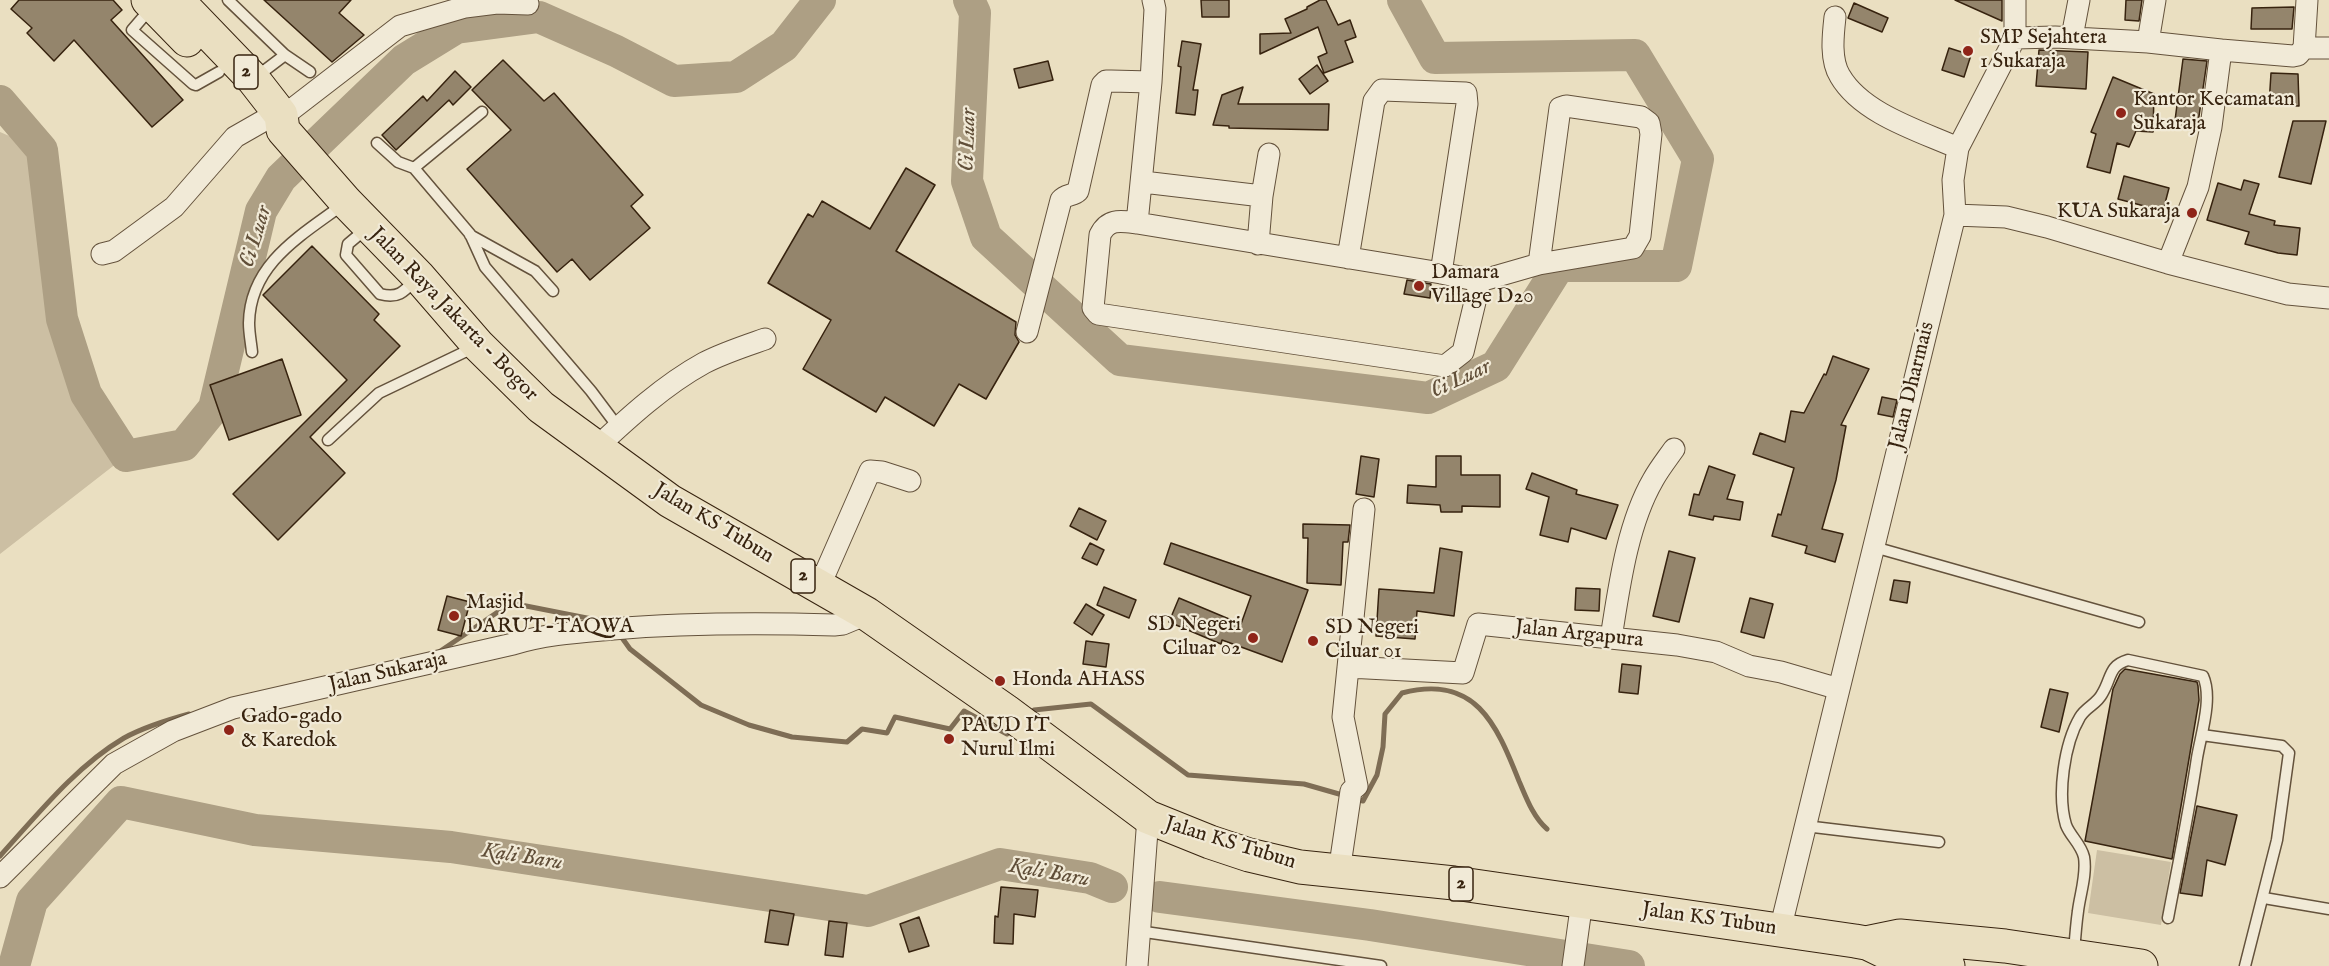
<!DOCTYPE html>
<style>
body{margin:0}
canvas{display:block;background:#eadfc1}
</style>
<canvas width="2329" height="966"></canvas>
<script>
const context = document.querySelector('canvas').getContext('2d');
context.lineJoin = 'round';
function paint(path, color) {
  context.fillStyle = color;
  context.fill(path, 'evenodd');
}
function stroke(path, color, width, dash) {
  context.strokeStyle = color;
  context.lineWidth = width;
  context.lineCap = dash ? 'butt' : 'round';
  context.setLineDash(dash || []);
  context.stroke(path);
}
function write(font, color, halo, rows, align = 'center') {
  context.font = font + ' "IM FELL English",serif';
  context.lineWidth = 4.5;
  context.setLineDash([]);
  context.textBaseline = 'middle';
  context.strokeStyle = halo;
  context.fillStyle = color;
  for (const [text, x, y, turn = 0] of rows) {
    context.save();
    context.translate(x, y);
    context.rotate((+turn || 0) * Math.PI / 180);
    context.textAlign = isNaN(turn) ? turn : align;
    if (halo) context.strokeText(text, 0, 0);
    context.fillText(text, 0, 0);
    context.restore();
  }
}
paint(new Path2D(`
 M0 132 42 150 55 277 126 456 0 554Z
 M2097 850 2171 862 2161 925 2088 913Z`), '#ccbfa3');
stroke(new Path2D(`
 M620 635 630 649 701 705 749 725 792 737 847 742 862 729 887 733 895 717 950 729 964 711 1007 734 1013 729
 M439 652 511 603 602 621
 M1029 715 1034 710 1091 704 1188 775 1304 784 1346 796
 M1355 799 1363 801 1377 775 1383 747 1385 714 1402 693C1475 674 1496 723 1519 781 1526 797 1533 817 1547 829
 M0 856C38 814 75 767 124 738 144 727 167 720 189 714`), '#7e6d55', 5);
stroke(new Path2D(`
 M969 0 975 13 967 181 986 237 1120 360 1428 398 1496 366 1559 266H1676L1698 159 1635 55 1435 58 1403 0
 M0 101 42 150 62 319 86 394 126 456 184 445 214 408 261 211 281 178 404 60 456 28 539 17 616 51 674 81 736 77 784 46 820 0
 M1160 897 1370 925 1629 966
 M14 966 32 901 121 802 255 830 451 847 868 911 1000 864 1090 878 1112 887`), '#ad9f84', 32);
const building = new Path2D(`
 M19 0H113L122 10 111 20 183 100 152 127 74 40 54 61 27 33 32 28 11 9Z
 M264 0H351L339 13 364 35 332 62Z
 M1201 0H1229V17H1202Z
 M1320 0H1326L1338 25 1350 20 1356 37 1345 41 1353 62 1324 73 1318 57 1327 53 1318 27 1260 54V34L1291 33 1285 19 1307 9V7Z
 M1955 0H2002V21Z
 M2126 0H2142L2139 21 2125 20Z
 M1854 3 1888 18 1882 32 1848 18Z
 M2294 7 2292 29H2251L2252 8Z
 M1182 41 1201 44 1193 90H1198L1195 115 1176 113 1181 67 1178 66Z
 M1949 48 1971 55 1964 77 1942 70Z
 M2039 50 2088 52 2086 89 2036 86Z
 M2183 59 2207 61 2197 130 2174 128Z
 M503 60 544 101 554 93 643 195 631 206 650 228 590 280 572 259 557 272 467 169 511 130 472 90Z
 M1048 61 1053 80 1019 88 1014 69Z
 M1317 65 1328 81 1310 94 1299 79Z
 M455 71 471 87 453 105 449 100 396 150 382 135 423 96 427 101Z
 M2271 73 2298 74 2299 106 2269 105Z
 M2113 77 2154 94 2153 132 2136 131 2129 147 2117 143 2110 173 2087 167 2096 134 2091 132Z
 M1243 87 1238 104H1329L1328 130 1229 128V126L1213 125 1222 95Z
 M2293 121H2326L2311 184 2279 177Z
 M906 168 935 185 896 251 1016 322 1015 335 1019 342 986 399 959 384 934 426 885 397 876 412 803 369 831 320 768 283 808 214 813 217 822 201 870 229Z
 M2124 176 2169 188 2163 211 2118 199Z
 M2244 180 2259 184 2249 214 2275 221 2274 225 2300 228 2297 255 2278 253 2245 244 2249 232 2207 220 2218 183 2241 190Z
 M312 246 379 314 374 320 400 346 310 437 345 473 278 540 233 494 347 380 263 295Z
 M1407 280 1431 284 1430 298 1404 294Z
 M1833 356 1869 369 1841 425 1846 426 1836 480 1822 529 1843 534 1835 562 1805 553 1807 546 1772 536 1778 514 1781 515 1794 468 1753 454 1760 433 1785 442 1791 411 1804 413 1824 374 1826 375Z
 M282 359 301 415 229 440 210 385Z
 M1882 397 1897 400 1893 417 1878 414Z
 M1361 456 1379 459 1374 497 1356 494Z
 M1436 456H1461V475H1500V507L1462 506V512H1441L1440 505 1407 503 1408 485 1436 487Z
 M1709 466 1735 475 1727 499 1743 502 1740 520 1714 516 1713 520 1689 515 1694 494 1699 495Z
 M1532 473 1577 490 1576 494 1618 505 1606 539 1571 528 1568 542 1540 535 1549 497 1526 489Z
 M1079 508 1106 521 1097 540 1070 526Z
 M1303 524 1350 525 1348 542H1343L1341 585 1307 583 1308 538H1303Z
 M1090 543 1104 550 1097 565 1082 558Z
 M1171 543 1308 590 1282 662 1222 640 1221 644 1169 622 1179 598 1241 624 1251 596 1164 564Z
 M1440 548 1462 552 1454 616 1417 611 1415 639 1376 636 1379 589 1434 593Z
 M1669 551 1695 558 1679 622 1653 616Z
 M1894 580 1910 582 1907 603 1890 600Z
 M1104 587 1136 600 1129 618 1097 605Z
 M1576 588 1600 589 1599 611 1575 610Z
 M447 596 470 602 461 636 438 630Z
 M1750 598 1773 604 1764 638 1741 632Z
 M1086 604 1104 615 1092 635 1074 623Z
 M1086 641 1109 644 1106 667 1083 664Z
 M1622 664 1641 666 1638 694 1619 692Z
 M2125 669 2197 682 2198 686 2199 700 2172 859 2085 841 2113 689 2120 674Z
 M2050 689 2068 693 2059 732 2041 727Z
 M2197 806 2237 815 2225 865 2207 860 2202 896 2180 893Z
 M1001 887 1038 890 1035 917 1014 914 1013 944 994 943 995 916 998 917Z
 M770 910 794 914 788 945 765 942Z
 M919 917 929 946 909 952 900 924Z
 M829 921 847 923 843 957 825 955Z`);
paint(building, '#94856c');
stroke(building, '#37230f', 1.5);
const lane = new Path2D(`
 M228 0 285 55 310 72
 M151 8 132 30 193 84 196 85 219 72
 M256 77 285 55
 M482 112 414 168 470 234 485 267 591 391 618 427
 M377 143 398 162 414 168
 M367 228 348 244 346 255 380 294C398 299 404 292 416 279
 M470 235 535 271 553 291
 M252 352C251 342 249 333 249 323 250 263 302 235 345 203
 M328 440 379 393 475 347
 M1874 547 2139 622
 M2202 735 2282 746 2289 753 2277 840 2245 966
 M1805 826 1939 842
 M2264 898 2329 909
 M1138 931 1381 966
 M2074 953C2075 939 2076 925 2078 911 2080 894 2087 875 2084 857 2081 844 2070 836 2066 825 2057 795 2064 744 2080 717 2086 707 2097 704 2102 694 2112 678 2108 666 2128 660L2203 676C2213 698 2201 734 2197 758 2189 812 2178 865 2168 918`);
const street = new Path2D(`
 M1153 0 1155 9 1151 82 1137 223C1121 221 1108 218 1100 235L1093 308 1098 314 1445 366 1463 352 1480 281 1539 264 1633 248 1640 236 1651 134 1649 123 1641 117 1566 106 1560 108 1539 264
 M1835 17C1833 35 1830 60 1840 76 1862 114 1920 131 1958 148
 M2072 37 2079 0
 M2015 38 2055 37 2148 42 2221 50 2211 127 2198 187 2168 263
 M2148 42 2155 0
 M2304 48 2307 0
 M2221 50 2293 56 2298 55 2304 48H2329
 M1143 182 1262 196 1258 244
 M1262 196 1269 154
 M1955 215 2006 217 2047 227 2168 263 2288 294 2329 298
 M1137 223 1441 273 1480 281
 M102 254 114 251 174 207 235 137 263 121 291 110 400 26 465 7 497 3 528 4
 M1348 258 1374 101 1382 90 1466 93 1467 104 1441 273
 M1027 332 1061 200C1066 194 1073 196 1078 191L1102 85 1106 81H1111L1151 82
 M595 449C628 418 664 385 704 363 723 353 745 346 765 339
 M820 585 870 471 882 472 910 481
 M1611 638C1619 588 1627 525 1653 480 1659 469 1667 459 1674 449
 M1348 667 1463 673 1478 624 1677 645 1716 652 1749 666 1781 672 1839 689
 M1339 872 1351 791 1357 786 1343 717 1364 509
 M0 877 114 764 173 731 233 708 513 644C545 634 579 632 613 629 686 623 761 623 834 625L843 624 867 614
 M1780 930 1955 215 1953 180 1958 148 2015 38V0
 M1137 966 1148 817
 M1573 966 1582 901`);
const highway = new Path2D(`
 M148 0 187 40
 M177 0 253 79 281 115 283 130 346 202 419 277 478 345 541 407 670 501 867 614 1006 711 1148 817 1210 842 1249 855 1300 867 1454 883 1855 941 1866 943 1900 936 2005 946 2141 966
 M1869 944 1900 959 1948 966`);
stroke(lane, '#64523c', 13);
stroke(street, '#64523c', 23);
stroke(highway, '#37230f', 35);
stroke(lane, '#f1ead7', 10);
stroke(street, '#f1ead7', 21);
stroke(highway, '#eadfc1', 33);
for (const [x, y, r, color] of [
 [1968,51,6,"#8f2418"],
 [2121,113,6,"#8f2418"],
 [2192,213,6,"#8f2418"],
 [1419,286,6,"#8f2418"],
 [454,616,6,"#8f2418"],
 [1253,638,6,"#8f2418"],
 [1313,641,6,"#8f2418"],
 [1000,681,6,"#8f2418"],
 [229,730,6,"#8f2418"],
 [949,739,6,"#8f2418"]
]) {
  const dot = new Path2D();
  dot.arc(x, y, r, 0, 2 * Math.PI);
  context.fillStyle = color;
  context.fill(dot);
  stroke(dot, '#f1ead7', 2);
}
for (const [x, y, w] of [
 [246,72,24],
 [803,576,24],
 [1461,884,24]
]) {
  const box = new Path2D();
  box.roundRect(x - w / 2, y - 17, w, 34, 4.5);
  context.fillStyle = '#f1ead7';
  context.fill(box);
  stroke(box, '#37230f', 1.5);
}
write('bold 20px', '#37230f', null, [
 ["2",246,72],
 ["2",803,576],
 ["2",1461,884]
]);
write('21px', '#37230f', '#f1ead7', [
 ["SMP Sejahtera",1980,39],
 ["1 Sukaraja",1980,63],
 ["Kantor Kecamatan",2133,101],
 ["Sukaraja",2133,125],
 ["KUA Sukaraja",2180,213,"right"],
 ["Damara",1431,274],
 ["Village D20",1431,298],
 ["Masjid",466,604],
 ["DARUT-TAQWA",466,628],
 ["SD Negeri",1241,626,"right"],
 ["Ciluar 02",1241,650,"right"],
 ["SD Negeri",1325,629],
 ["Ciluar 01",1325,653],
 ["Honda AHASS",1012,681],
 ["Gado-gado",241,718],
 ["& Karedok",241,742],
 ["PAUD IT",961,727],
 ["Nurul Ilmi",961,751]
], 'left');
write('21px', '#37230f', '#f1ead7', [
 ["Jalan Raya Jakarta - Bogor",453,315,46],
 ["Jalan Dharmais",1913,386,-76],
 ["Jalan KS Tubun",713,524,31],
 ["Jalan Argapura",1579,635,6],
 ["Jalan Sukaraja",388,673,-13],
 ["Jalan KS Tubun",1230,844,17],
 ["Jalan KS Tubun",1709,920,8]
]);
write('italic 22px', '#604e38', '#f1ead7', [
 ["Ci Luar",969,140,-88],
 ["Ci Luar",257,237,-73],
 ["Ci Luar",1461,380,-25],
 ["Kali Baru",522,858,9],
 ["Kali Baru",1049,874,10]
]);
</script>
